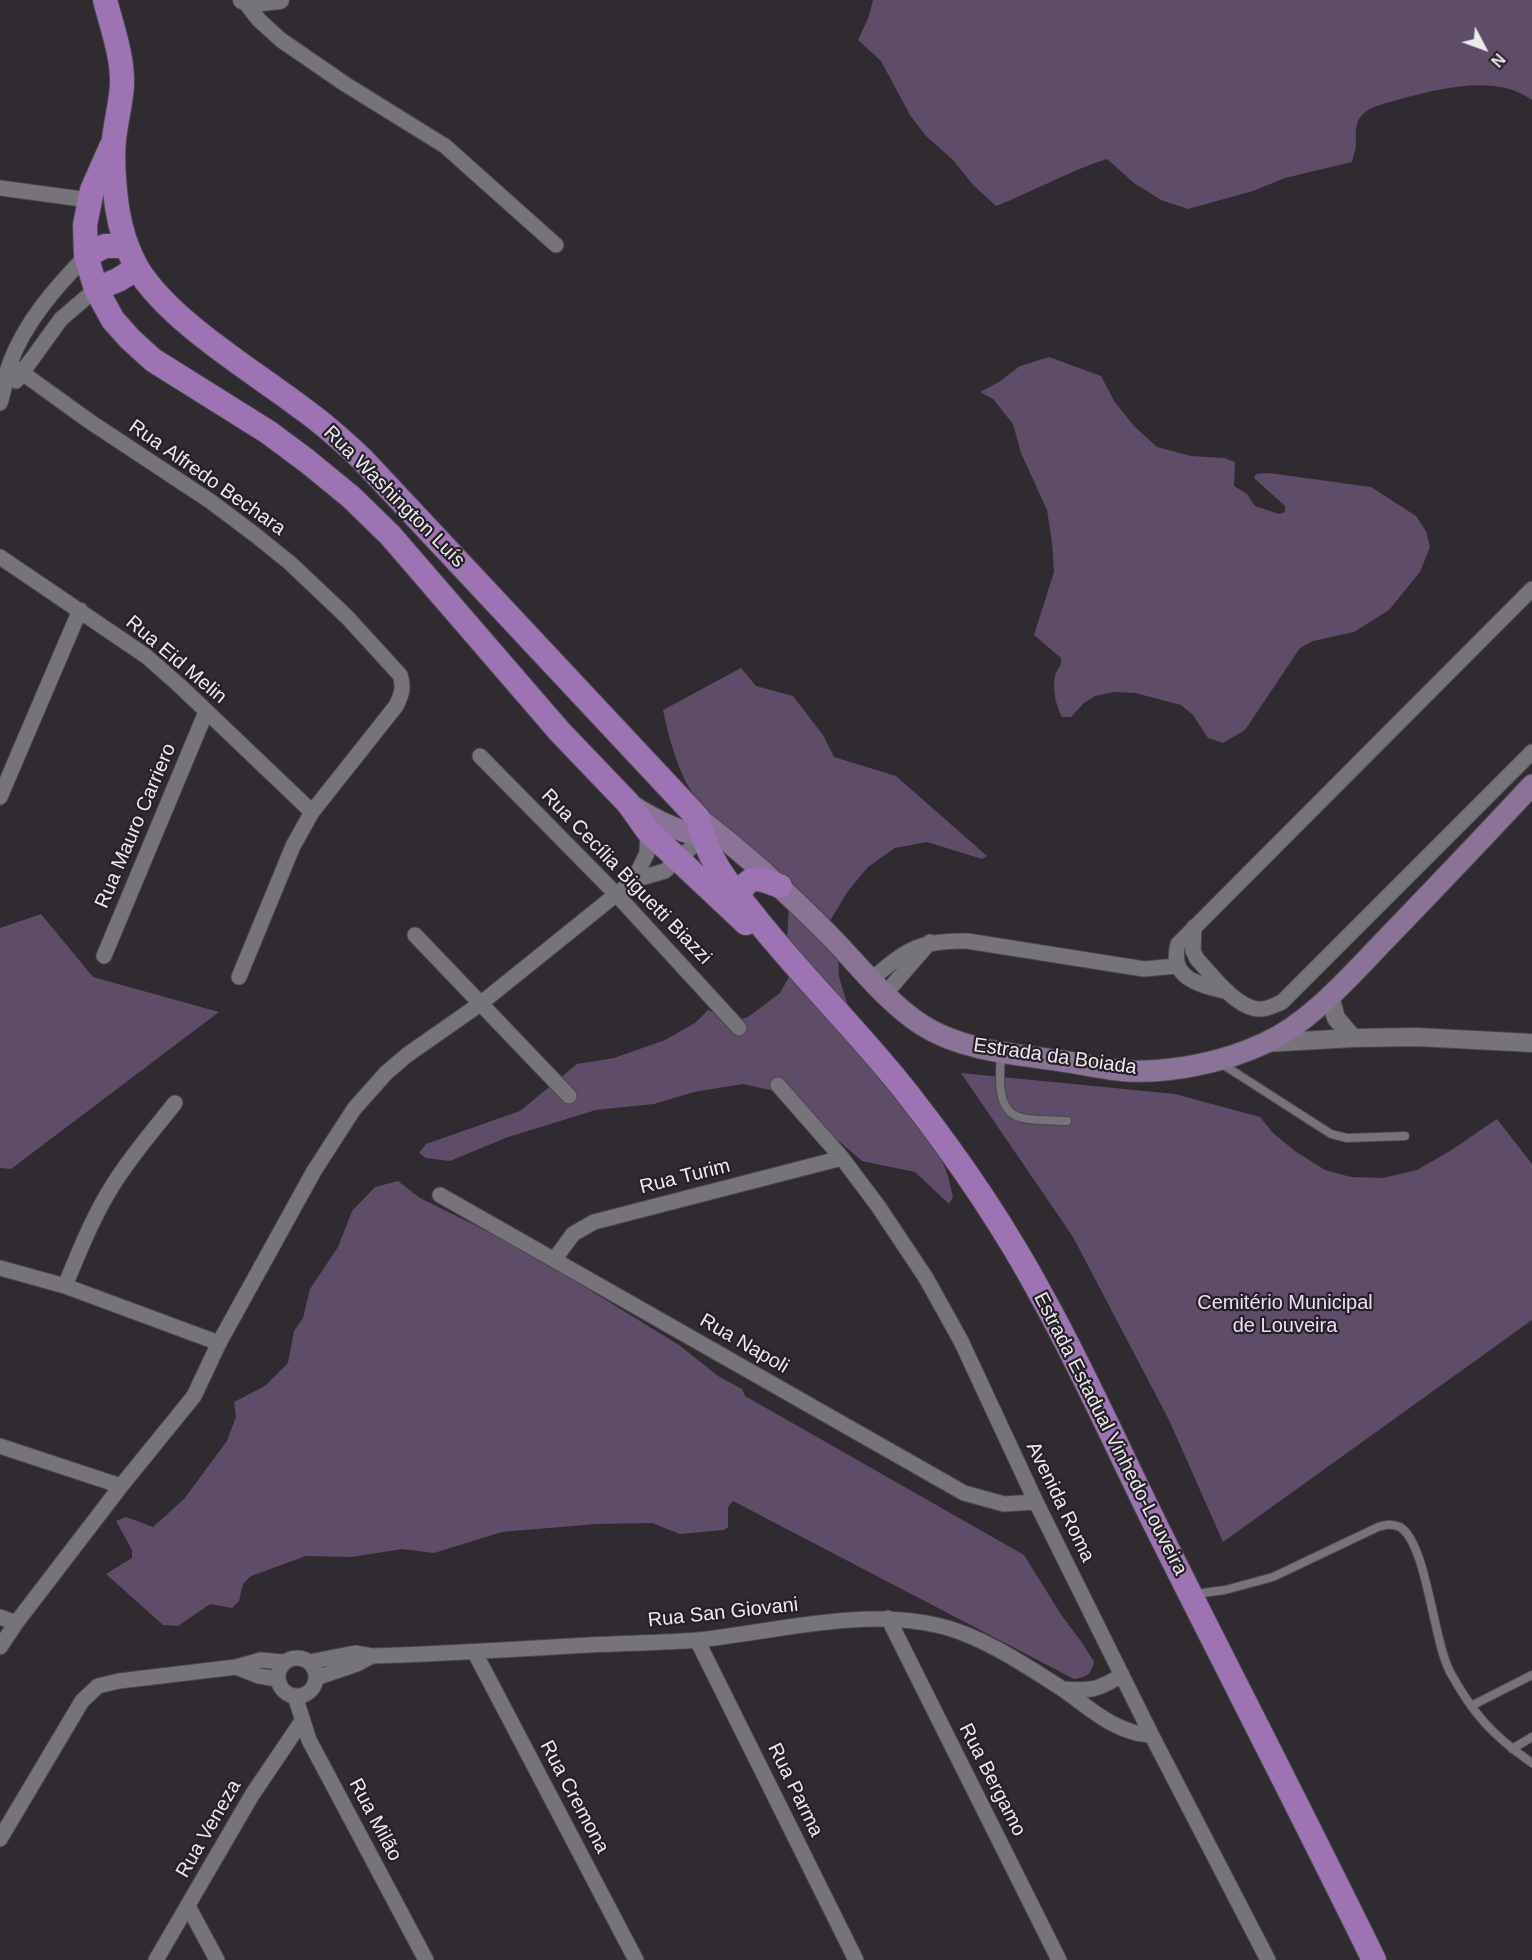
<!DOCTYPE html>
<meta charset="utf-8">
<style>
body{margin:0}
#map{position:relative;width:1532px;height:1960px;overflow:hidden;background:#2f2b31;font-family:Arial,sans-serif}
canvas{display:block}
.north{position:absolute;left:1454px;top:18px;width:60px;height:60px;-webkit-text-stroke:4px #252127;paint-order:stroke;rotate:131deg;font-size:16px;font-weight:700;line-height:24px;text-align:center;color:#ebe9ed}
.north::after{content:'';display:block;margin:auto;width:21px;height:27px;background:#ebe9ed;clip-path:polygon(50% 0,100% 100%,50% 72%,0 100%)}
</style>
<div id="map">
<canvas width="1532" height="1960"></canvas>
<div class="north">N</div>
</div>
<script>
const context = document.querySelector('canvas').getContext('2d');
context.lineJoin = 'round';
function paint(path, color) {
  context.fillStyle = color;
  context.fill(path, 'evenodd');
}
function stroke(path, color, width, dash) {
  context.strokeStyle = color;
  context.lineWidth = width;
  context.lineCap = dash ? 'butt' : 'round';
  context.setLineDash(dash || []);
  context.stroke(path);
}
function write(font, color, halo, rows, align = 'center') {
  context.font = font + ' Arial,sans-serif';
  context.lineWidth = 4.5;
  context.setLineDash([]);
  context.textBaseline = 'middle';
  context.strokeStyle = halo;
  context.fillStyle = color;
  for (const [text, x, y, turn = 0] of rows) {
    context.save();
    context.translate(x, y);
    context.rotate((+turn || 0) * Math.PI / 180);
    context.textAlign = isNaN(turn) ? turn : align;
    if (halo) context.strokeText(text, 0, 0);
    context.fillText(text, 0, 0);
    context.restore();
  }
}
paint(new Path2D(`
 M873 0H1532V100C1496 73 1437 89 1397 100 1387 103 1371 106 1363 114 1354 123 1356 133 1356 144 1356 150 1353 156 1352 162L1285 178 1253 191 1188 209 1161 200 1134 183 1107 159C1069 171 1034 191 996 206L973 185 953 160 926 136 910 115 881 61 858 40 869 16Z
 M1049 357 1101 376 1114 401 1134 426 1157 447 1191 456 1224 458 1235 462 1234 486 1247 494 1255 506 1279 514 1285 512V506L1254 478 1256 474 1269 473 1371 487 1416 516 1426 531 1430 547 1420 572 1389 610 1354 632 1313 641 1300 648 1245 730 1223 743 1208 738 1193 715 1181 705 1135 693 1114 692 1095 696 1084 703 1071 717H1062C1056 706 1052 689 1055 676 1057 668 1062 667 1061 658L1034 635 1054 572 1052 543 1047 510 1021 453 1013 424 993 399 980 392 999 382 1020 366Z
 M741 668 756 686 793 696 823 735 834 757 896 776 987 856 982 859 927 842 895 848 868 867 848 891 830 921 837 934 839 977 848 1006 919 1100 948 1176 953 1197 949 1204 915 1172 862 1161 797 1105 770 1090 743 1084 694 1092 654 1104 596 1110 508 1137 450 1161 426 1158 419 1153 426 1144 520 1111 577 1064 614 1058 665 1040 695 1023 708 1010 735 1021 748 1017 780 993 790 975 787 941 790 886C756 856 715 827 690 789 678 771 667 731 663 710Z
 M41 914 93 977 219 1012 11 1169 0 1168V928Z
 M961 1073 1175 1094 1260 1117 1273 1133 1295 1151 1325 1170 1351 1177 1382 1178 1417 1170 1450 1151 1497 1119 1532 1164V1320L1223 1542 1169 1420 1073 1237Z
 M398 1181 420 1198 523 1249 679 1345 718 1376 742 1389 745 1396 1024 1555 1062 1616 1083 1644 1094 1662C1091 1675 1087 1677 1074 1679L733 1501 728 1507V1527L724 1530 680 1534 652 1523 596 1524 502 1532 434 1553 402 1549 352 1557 306 1556 251 1576 243 1584 239 1601 232 1608 210 1604 178 1626 163 1625 106 1574 132 1558V1550L116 1521 126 1517 153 1527 184 1499 227 1441 236 1417 234 1402 265 1386 288 1363 294 1331 303 1318 310 1289 338 1247 352 1211 375 1187Z`), '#5e4c68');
const service = new Path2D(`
 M1001 1053C1000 1073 995 1109 1019 1117 1030 1121 1055 1120 1067 1121
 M1222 1064 1331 1134 1347 1138 1405 1136
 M1195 1594 1225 1590 1273 1577 1378 1527C1385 1525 1392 1523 1400 1527 1427 1544 1433 1640 1450 1672 1474 1715 1492 1735 1532 1763
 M1471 1706 1532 1675
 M1512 1749 1532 1737`);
const minor = new Path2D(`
 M244 1 259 20 281 40 345 84 445 146 556 245
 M0 188 89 200
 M10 364 89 421 210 501 254 534 290 563 347 617 400 675C404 687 402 694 396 706L312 812 293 846 239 977
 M16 381 61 319 96 289
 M0 403C5 390 5 376 10 363 25 322 56 287 86 256
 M0 557 146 656 180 686 312 812
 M480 756 616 894 739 1028
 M0 797 80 610
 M634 880 665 871 702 838
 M1194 927 1193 951 1197 959C1212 975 1236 1008 1259 1009 1266 1010 1275 1005 1282 1002L1532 752
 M415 935 569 1096
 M104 956 206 712
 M872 979C907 949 920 940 967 941L1144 969 1177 966
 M1228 992C1202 985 1168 980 1178 944L1532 589
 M885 994 930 942
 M778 1085 842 1158 878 1206 926 1278 961 1341 1036 1502 1152 1736 1268 1960
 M440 1195 964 1493 1004 1504 1036 1502
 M554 1260 573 1234 594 1222 842 1158
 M0 1268 65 1286 219 1343
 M65 1286C78 1254 91 1222 108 1193 127 1161 152 1132 175 1103
 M0 1446 121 1486
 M0 1617 16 1623
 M888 1618 1059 1960
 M697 1640 856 1960
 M0 1647 16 1623 121 1486 194 1396 219 1343 314 1171 354 1109 386 1073 407 1055 480 1004 634 880 647 853 648 831
 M475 1653 636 1960
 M278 1677a19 19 0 1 1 38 0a19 19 0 1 1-38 0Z
 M309 1662 355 1653 372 1656C444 1654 516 1649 589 1645 625 1643 661 1643 698 1640 774 1632 860 1608 936 1625 979 1634 1025 1665 1061 1688 1083 1703 1104 1723 1130 1731 1137 1734 1145 1734 1152 1736
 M236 1667 259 1676 277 1679
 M316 1678 357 1664 372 1656
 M1063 1689C1091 1691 1098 1690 1122 1675
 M295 1696 309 1740 426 1960
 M0 1839 82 1701 98 1686 119 1681 236 1667 261 1660 283 1662
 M188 1906 217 1960
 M156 1960 252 1795 302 1721`);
const tertiary = new Path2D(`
 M242 0 262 2 280 0
 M1330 996 1336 1018 1353 1038
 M1265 1043 1353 1038 1417 1037 1532 1043`);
const secondary = new Path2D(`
 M631 805C659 823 685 835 718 839
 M698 818C747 855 790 895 833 939 861 968 888 1003 922 1025 963 1051 1015 1054 1062 1061 1084 1064 1106 1070 1128 1071 1172 1073 1225 1062 1265 1043 1311 1022 1351 975 1386 939 1435 888 1484 837 1532 785`);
const primary = new Path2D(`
 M105 0C112 27 123 57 122 85 121 103 116 121 114 139 112 161 114 185 117 207 120 227 127 250 137 268 170 322 252 370 303 409 324 424 343 441 362 459L698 818C707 861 731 887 758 921 805 980 860 1033 907 1093 958 1158 1005 1227 1044 1300 1086 1376 1121 1456 1160 1534 1231 1676 1304 1817 1374 1960
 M111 147 92 190 85 225 86 256 96 289 113 320 130 339 153 360 268 432 307 461 351 497 390 535 560 732 628 803 648 831 746 923
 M86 256 105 246H127
 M96 289 118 280 137 268
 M738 896C750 873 758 878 780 886`);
stroke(service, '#4a474c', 10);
stroke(minor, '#4a474c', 17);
stroke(tertiary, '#4a474c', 20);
stroke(secondary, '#4a474c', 23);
stroke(primary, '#4a474c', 26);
stroke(service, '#77737a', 8);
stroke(minor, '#77737a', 15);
stroke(tertiary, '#77737a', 18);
stroke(secondary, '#8a7396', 21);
stroke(primary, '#9d73b3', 24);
write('20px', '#ebe9ed', '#252127', [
 ["Rua Alfredo Bechara",207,478,35],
 ["Rua Washington Luís",394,497,45],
 ["Rua Eid Melin",176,660,40],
 ["Rua Mauro Carriero",136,826,-67],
 ["Rua Cecília Biguetti Biazzi",626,877,46],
 ["Estrada da Boiada",1055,1057,8],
 ["Rua Turim",685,1177,-14],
 ["Rua Napoli",744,1344,30],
 ["Estrada Estadual Vinhedo-Louveira",1110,1434,63],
 ["Avenida Roma",1060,1502,64],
 ["Rua San Giovani",723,1613,-6],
 ["Rua Bergamo",992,1780,63],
 ["Rua Parma",795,1790,64],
 ["Rua Cremona",574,1797,62],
 ["Rua Milão",375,1820,62],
 ["Rua Veneza",209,1829,-60]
]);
write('20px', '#eddcf7', '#252127', [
 ["Cemitério Municipal",1285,1303],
 ["de Louveira",1285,1326]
]);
</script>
